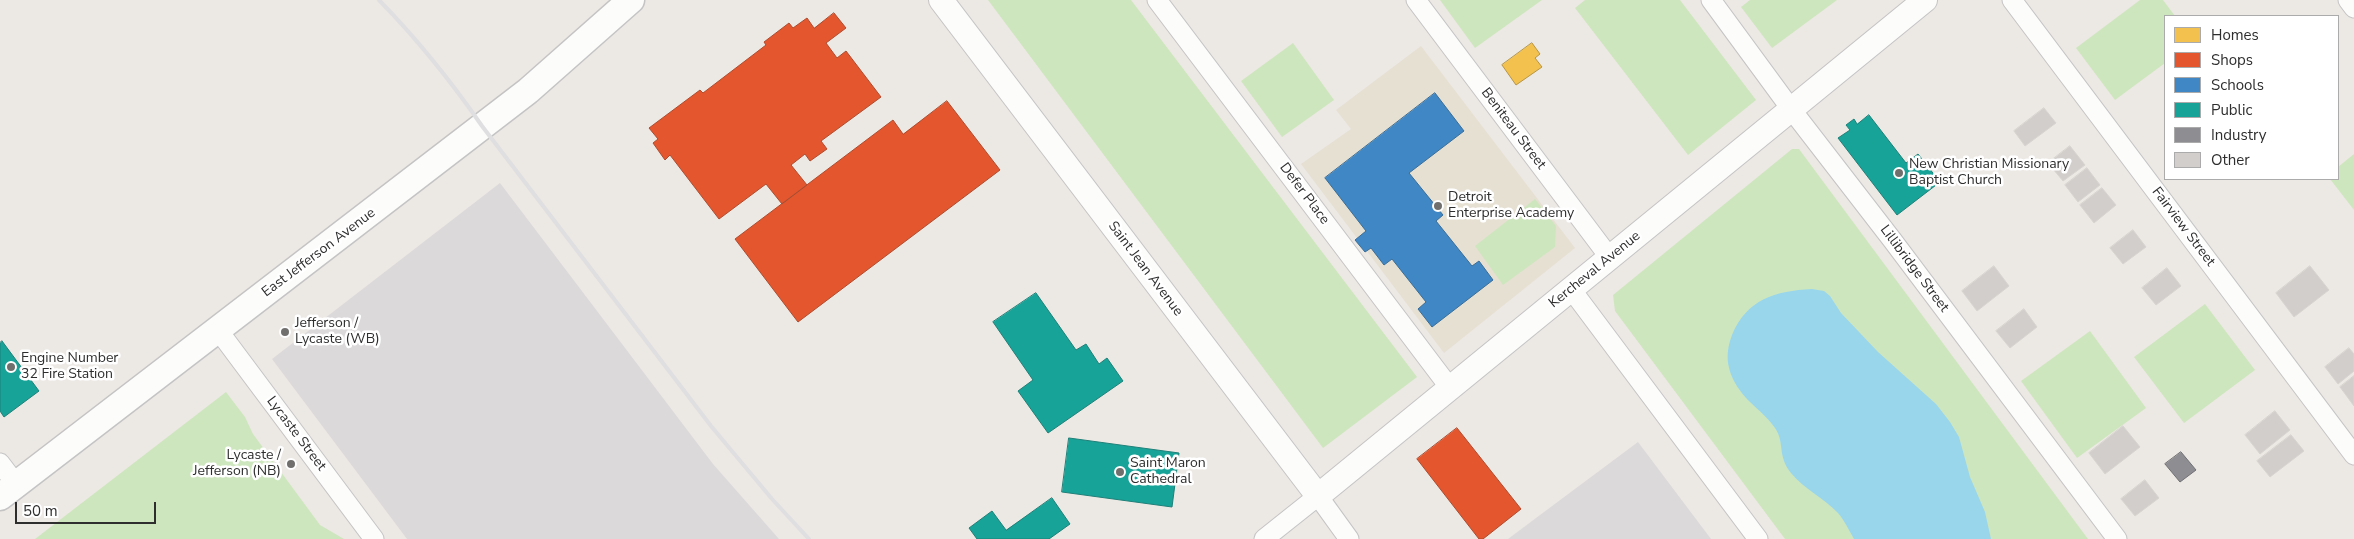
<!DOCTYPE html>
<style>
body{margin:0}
#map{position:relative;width:2354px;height:539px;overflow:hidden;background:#ece8e4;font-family:"Nunito Sans",sans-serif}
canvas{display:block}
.legend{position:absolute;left:2164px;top:15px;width:175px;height:165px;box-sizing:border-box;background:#fff;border:1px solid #ababab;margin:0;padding:6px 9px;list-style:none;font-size:15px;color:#2e2e2e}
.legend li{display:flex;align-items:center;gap:10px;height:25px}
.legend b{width:25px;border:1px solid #ababab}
.scale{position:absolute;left:15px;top:502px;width:141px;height:22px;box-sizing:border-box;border:2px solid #2e2e2e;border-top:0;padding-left:6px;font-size:15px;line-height:18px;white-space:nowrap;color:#2e2e2e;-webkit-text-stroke:4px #fff;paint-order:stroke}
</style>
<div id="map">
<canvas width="2354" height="539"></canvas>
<ul class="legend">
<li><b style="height:14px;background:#f2c14e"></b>Homes</li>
<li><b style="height:14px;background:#e4572e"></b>Shops</li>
<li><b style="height:14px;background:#3f88c5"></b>Schools</li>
<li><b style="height:14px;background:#17a398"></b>Public</li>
<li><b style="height:14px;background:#8d8d92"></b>Industry</li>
<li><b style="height:14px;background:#d1cecb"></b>Other</li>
</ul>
<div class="scale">50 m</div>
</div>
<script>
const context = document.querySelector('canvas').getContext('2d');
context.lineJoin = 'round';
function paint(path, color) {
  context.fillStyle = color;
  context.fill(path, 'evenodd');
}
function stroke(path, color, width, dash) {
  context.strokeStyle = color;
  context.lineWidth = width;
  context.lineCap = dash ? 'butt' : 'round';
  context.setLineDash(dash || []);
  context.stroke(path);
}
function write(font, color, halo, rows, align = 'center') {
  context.font = font + ' "Nunito Sans",sans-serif';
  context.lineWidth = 5;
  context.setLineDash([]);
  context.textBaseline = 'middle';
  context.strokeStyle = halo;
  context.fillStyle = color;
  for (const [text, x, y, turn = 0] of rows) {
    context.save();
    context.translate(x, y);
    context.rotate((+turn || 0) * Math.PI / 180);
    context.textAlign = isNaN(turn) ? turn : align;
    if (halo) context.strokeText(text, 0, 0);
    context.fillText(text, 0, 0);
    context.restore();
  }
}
paint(new Path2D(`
 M500 183 713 464 779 539H407L272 359Z
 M1638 442 1711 539H1508L1532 521Z`), '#dcd9db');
paint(new Path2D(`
 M1421 46 1575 248 1444 353 1301 164 1351 129 1336 110Z`), '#e6e0d3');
paint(new Path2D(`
 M988 0H1131L1417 377 1323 448Z
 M1440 0H1542L1475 48Z
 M1585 0H1680L1756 100 1688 155 1575 8Z
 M1750 0H1837L1772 48 1741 7Z
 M2140 0H2163L2175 16H2165V63L2115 100 2076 48Z
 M1293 43 1334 100 1282 137 1241 81Z
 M1792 149H1799L2088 539H1785L1615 311 1613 295Z
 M2354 154V210L2330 179H2338V167Z
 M1535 199 1556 226 1555 247 1503 285 1475 246Z
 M2205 304 2255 370 2184 423 2134 357Z
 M2090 331 2146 408 2077 458 2021 381Z
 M226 392 245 417 253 434 320 525 344 539H35Z`), '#cee6be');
paint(new Path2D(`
 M1812 289 1824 291 1830 296 1841 313 1878 352 1936 404 1950 422 1959 437 1970 477 1985 512 1991 539H1854C1849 530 1844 520 1838 513 1824 498 1804 489 1791 473 1777 456 1785 442 1775 428 1764 411 1744 402 1733 379 1726 364 1726 351 1732 335 1747 299 1775 291 1812 289Z`), '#99d6ec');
const homes = new Path2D(`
 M1532 43 1540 54 1535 58 1542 67 1516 85 1502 65Z`);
paint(homes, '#f2c14e');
stroke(homes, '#b79544', 1);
const shops = new Path2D(`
 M834 13 846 28 826 43 837 58 846 51 881 97 821 141 827 149 810 161 805 154 791 165 807 185 782 204 766 184 719 219 670 155 665 160 653 143 658 139 649 128 700 90 703 93 766 45 764 42 789 23 793 28 807 18 814 28Z
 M947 101 1000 170 798 322 735 239 893 120 903 134Z
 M1457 428 1521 509 1483 539H1479L1417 459Z`);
paint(shops, '#e4572e');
stroke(shops, '#ad4b2e', 1);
const schools = new Path2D(`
 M1435 93 1464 131 1409 173 1443 215 1436 221 1472 266 1479 261 1493 280 1432 327 1418 309 1426 302 1392 259 1384 265 1371 248 1365 252 1355 240 1366 231 1325 178Z`);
paint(schools, '#3f88c5');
stroke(schools, '#3a6d98', 1);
const public = new Path2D(`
 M1869 115 1906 163 1918 154 1940 182 1897 215 1838 138 1850 130 1846 125 1854 119 1857 124Z
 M1036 293 1076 350 1086 344 1099 364 1107 358 1123 381 1048 433 1018 391 1033 380 993 322Z
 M2 341 39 391 4 417 0 411V343Z
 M1069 438 1179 453 1172 507 1062 492Z
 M1052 498 1070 524 1049 539H977L969 528 992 511 1006 530Z`);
paint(public, '#17a398');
stroke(public, '#1e8078', 1);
const industry = new Path2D(`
 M2181 452 2196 470 2180 482 2165 464Z`);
paint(industry, '#8d8d92');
stroke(industry, '#707074', 1);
const building = new Path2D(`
 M2044 108 2056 123 2025 146 2014 131Z
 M2070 146 2085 165 2063 181 2048 163Z
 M2087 168 2100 185 2078 202 2065 185Z
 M2102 188 2116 205 2094 223 2080 205Z
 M2133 230 2146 247 2123 264 2110 248Z
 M1994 266 2009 286 1977 311 1962 291Z
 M2310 266 2329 290 2294 317 2276 293Z
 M2167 268 2181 286 2156 305 2142 288Z
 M2024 309 2037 327 2010 348 1996 331Z
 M2349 348 2354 354V371L2338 384 2325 367Z
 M2354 376V406L2340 387Z
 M2275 411 2290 430 2260 454 2245 435Z
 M2123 426 2140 447 2105 474 2089 453Z
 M2291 435 2304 451 2270 477 2257 461Z
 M2145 480 2159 498 2135 516 2121 499Z`);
paint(building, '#d1cecb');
stroke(building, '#d7d4d0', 1);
const minor = new Path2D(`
 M1157 0 1450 388
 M1416 0 1610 258
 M1711 0 1791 109 1893 241 2117 539
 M2012 0 2354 455
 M2348 0 2354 8
 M1571 289 1758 539
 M218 330 374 539
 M0 463 16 484
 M1264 539 1318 496 1349 539`);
const tertiary = new Path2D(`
 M941 0 1318 496 1925 0`);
const secondary = new Path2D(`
 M0 497 528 91 631 0`);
stroke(minor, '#c5c4c5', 21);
stroke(tertiary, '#c5c4c5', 26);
stroke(secondary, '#c5c4c5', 29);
stroke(minor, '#fcfcfb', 19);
stroke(tertiary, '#fcfcfb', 24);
stroke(secondary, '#fcfcfb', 26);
stroke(new Path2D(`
 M379 0C417 39 451 81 482 126L711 426 772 499 809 539`), '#dfdfe1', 4);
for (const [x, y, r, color] of [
 [1899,173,5,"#706f6e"],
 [1438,206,5,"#706f6e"],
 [285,332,5,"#706f6e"],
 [11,367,5,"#706f6e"],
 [291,464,5,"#706f6e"],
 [1120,472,5,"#706f6e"]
]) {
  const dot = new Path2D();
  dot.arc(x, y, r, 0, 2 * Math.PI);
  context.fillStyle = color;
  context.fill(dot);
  stroke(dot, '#fff', 2);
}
write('14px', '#2e2e2e', '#fff', [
 ["Beniteau Street",1513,129,53],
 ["Defer Place",1304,194,53],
 ["Fairview Street",2183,227,53],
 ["East Jefferson Avenue",319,253,-37],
 ["Saint Jean Avenue",1145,269,53],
 ["Lillibridge Street",1914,269,53],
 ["Kercheval Avenue",1595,270,-39],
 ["Lycaste Street",296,434,53]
]);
write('14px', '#2e2e2e', '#fff', [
 ["New Christian Missionary",1909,165],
 ["Baptist Church",1909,181],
 ["Detroit",1448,198],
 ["Enterprise Academy",1448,214],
 ["Jefferson /",295,324],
 ["Lycaste (WB)",295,340],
 ["Engine Number",21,359],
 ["32 Fire Station",21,375],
 ["Lycaste /",281,456,"right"],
 ["Jefferson (NB)",281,472,"right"],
 ["Saint Maron",1130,464],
 ["Cathedral",1130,480]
], 'left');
</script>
